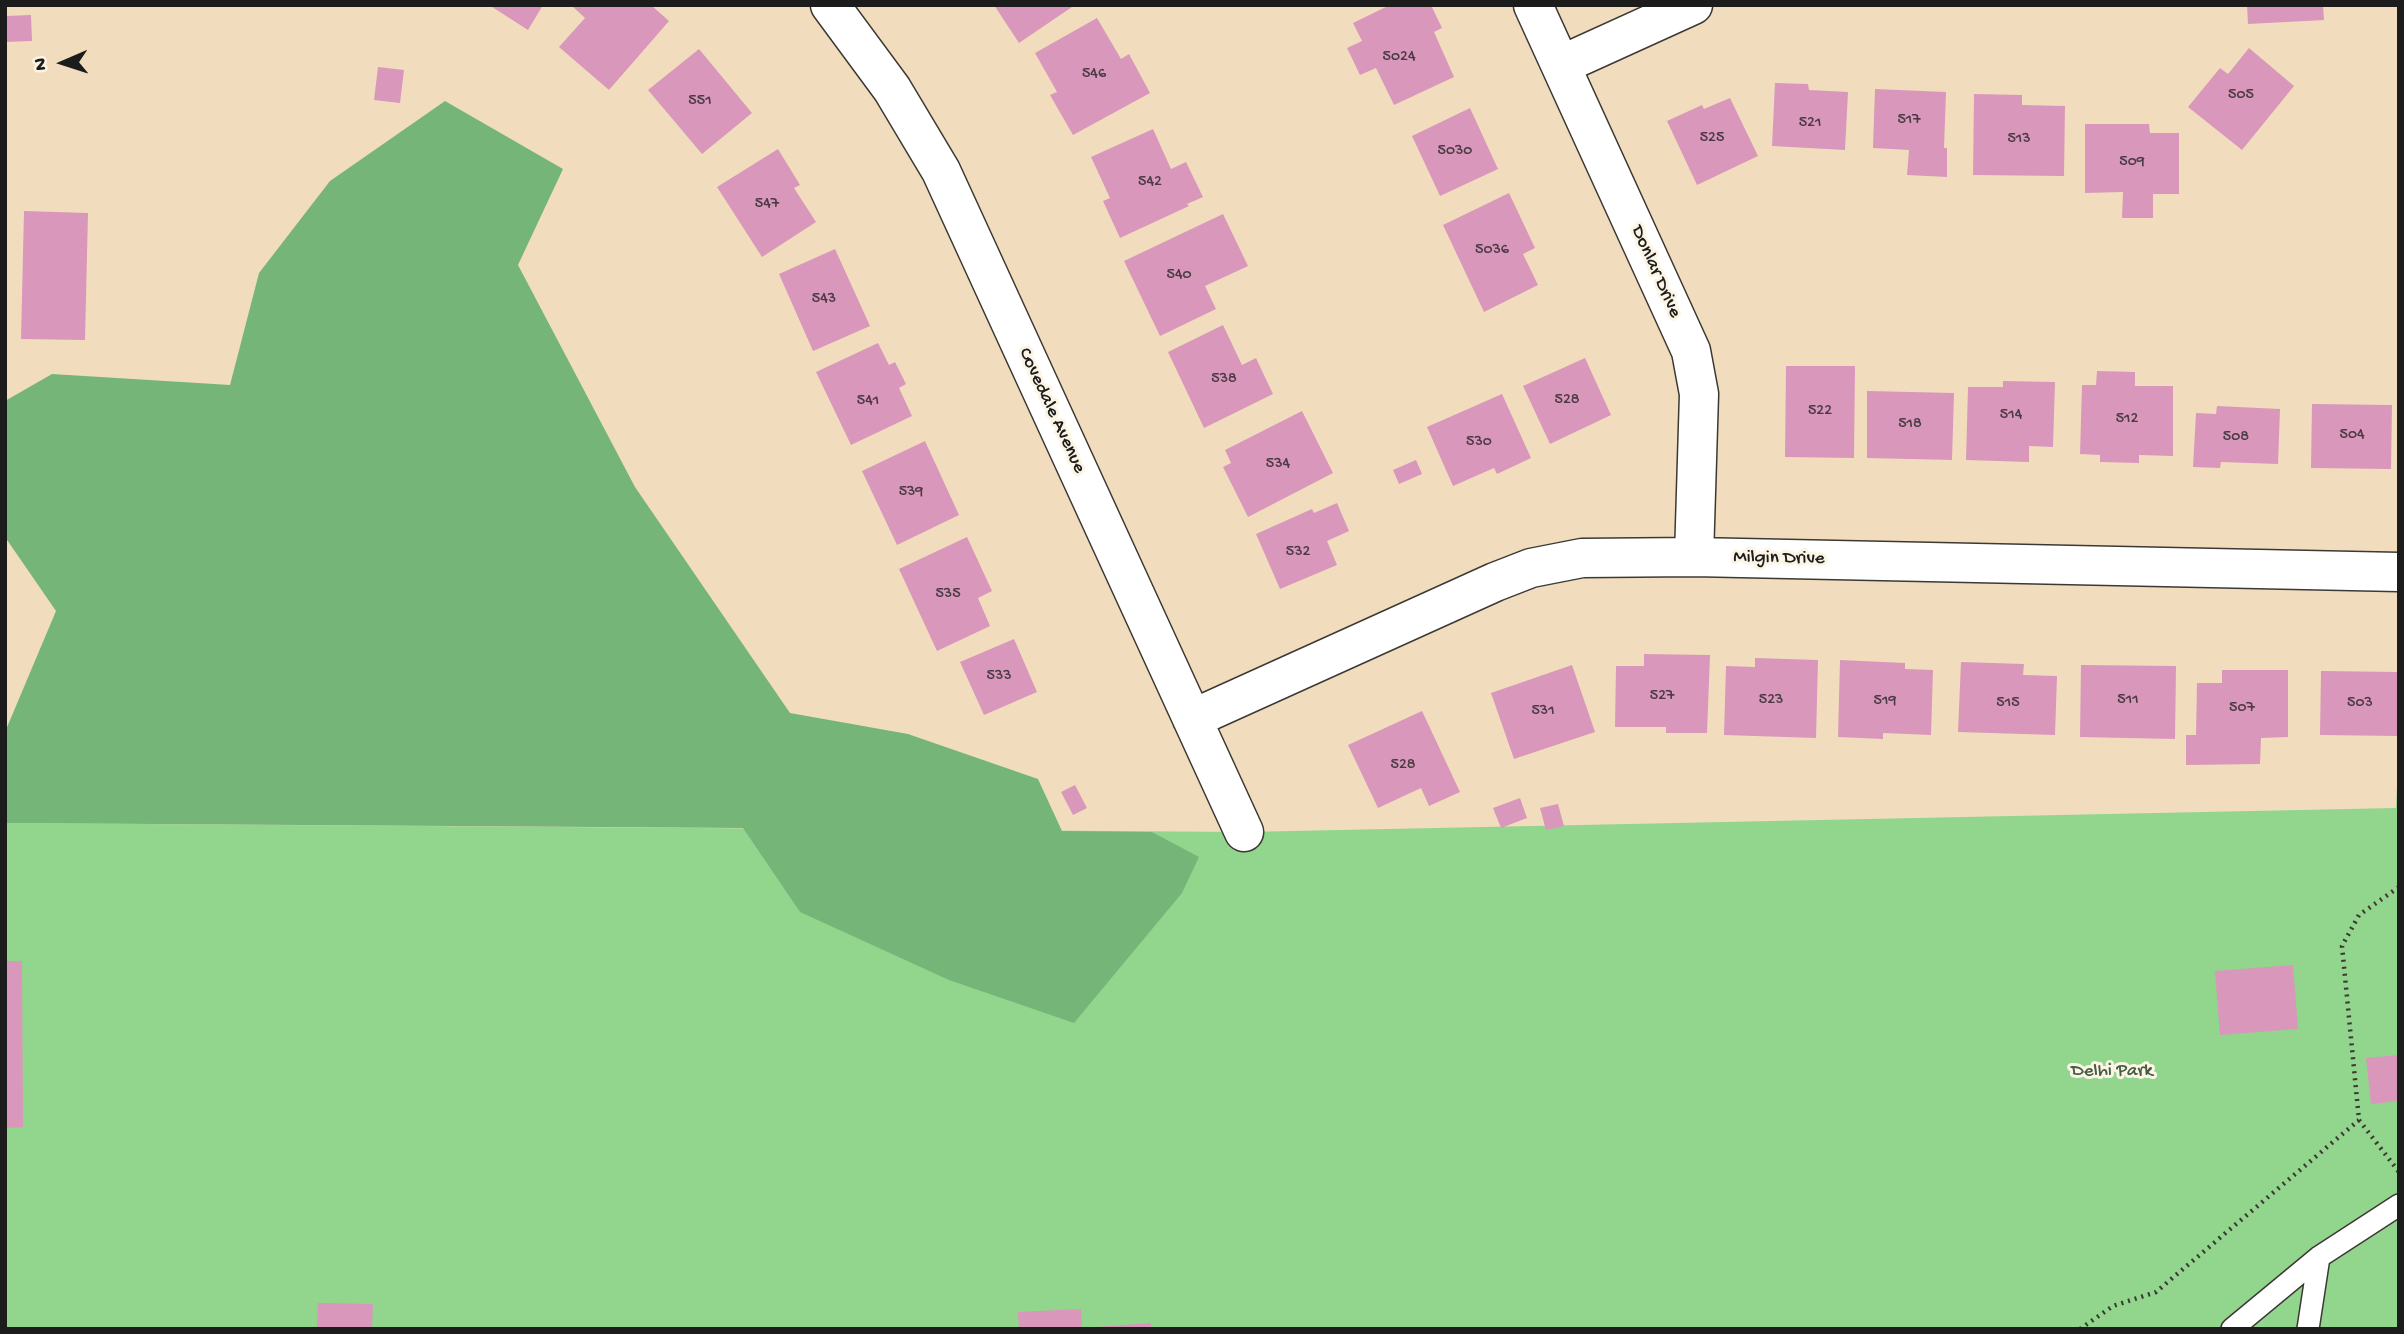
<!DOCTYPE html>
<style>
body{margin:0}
#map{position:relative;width:2404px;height:1334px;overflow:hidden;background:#f1ddbd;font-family:"Gochi Hand",sans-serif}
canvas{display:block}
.frame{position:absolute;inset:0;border:7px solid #1c1c1c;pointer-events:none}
.north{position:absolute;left:28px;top:28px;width:70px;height:70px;-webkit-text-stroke:5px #fcf5e5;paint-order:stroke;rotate:267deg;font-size:19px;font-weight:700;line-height:28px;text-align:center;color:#1c1c1c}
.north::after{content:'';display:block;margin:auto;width:24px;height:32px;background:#1c1c1c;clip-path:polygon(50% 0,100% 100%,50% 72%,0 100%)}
</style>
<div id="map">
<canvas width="2404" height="1334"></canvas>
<div class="frame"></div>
<div class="north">N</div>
</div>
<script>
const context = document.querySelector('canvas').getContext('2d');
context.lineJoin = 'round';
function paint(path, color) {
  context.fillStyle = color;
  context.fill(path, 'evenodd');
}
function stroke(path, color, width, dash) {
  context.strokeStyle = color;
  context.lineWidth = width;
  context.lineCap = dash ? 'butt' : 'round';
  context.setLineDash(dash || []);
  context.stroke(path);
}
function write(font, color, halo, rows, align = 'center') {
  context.font = font + ' "Gochi Hand",sans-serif';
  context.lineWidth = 6;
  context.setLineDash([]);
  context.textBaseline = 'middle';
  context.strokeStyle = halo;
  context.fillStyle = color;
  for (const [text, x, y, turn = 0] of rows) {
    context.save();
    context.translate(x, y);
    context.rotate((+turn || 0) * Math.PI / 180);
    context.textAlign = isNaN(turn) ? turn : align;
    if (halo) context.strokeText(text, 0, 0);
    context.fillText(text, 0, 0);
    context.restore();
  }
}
paint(new Path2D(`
 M2399 742V1329H5V823L1244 832 2396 808Z`), '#92d58d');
paint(new Path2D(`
 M445 101 563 169 518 265 635 487 790 713 908 734 1038 779 1062 831 1152 832 1199 857 1182 893 1074 1023 949 980 800 912 743 828 5 823V732L56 611 5 537V401L52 374 230 385 259 273 330 181Z`), '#75b678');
paint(new Path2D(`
 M489 5H543L528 30Z
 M571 5H651L669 21 609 90 559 47 585 18Z
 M994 5H1071L1072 7 1019 43Z
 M1390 5H1431L1442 28 1434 32 1454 77 1394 105 1376 68 1360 75 1347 48 1362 41 1353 23Z
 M2247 5H2323L2324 20 2248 24Z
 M31 15 32 41 5 42V16Z
 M1097 18 1121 59 1129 54 1150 93 1073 135 1050 95 1057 92 1035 53Z
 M2249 48 2294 86 2242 150 2188 107 2220 68 2228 74Z
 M699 49 752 113 702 154 648 90Z
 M378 67 404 70 400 103 374 100Z
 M1775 83 1808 84 1809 90 1848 92 1845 150 1772 146Z
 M1875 89 1946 92 1944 148H1947V177L1907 175 1909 150 1873 148Z
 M1974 94 2022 95V105L2065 106 2064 176 1973 175Z
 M1730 98 1758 156 1697 185 1667 121 1702 105 1704 109Z
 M1470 108 1498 169 1440 196 1412 136Z
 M2085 124H2149L2150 133H2179V194H2153V218H2122L2123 192 2085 193Z
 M1153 129 1171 169 1186 162 1203 197 1187 204 1189 206 1120 238 1103 201 1110 198 1091 157Z
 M778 149 800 185 794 188 816 222 762 257 717 187Z
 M1509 193 1535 248 1523 254 1538 285 1484 312 1443 225Z
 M24 211 88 213 85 340 21 339Z
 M1223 214 1248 266 1205 286 1216 309 1160 336 1124 261Z
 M835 249 870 326 813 351 779 274Z
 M1223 325 1242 365 1256 358 1273 394 1204 428 1168 352Z
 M878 343 889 365 895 362 906 384 899 388 912 416 851 445 816 372Z
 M1585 358 1611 415 1550 444 1523 386Z
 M1786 366H1855L1854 458 1785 457Z
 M2097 371 2135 372V386H2173V456L2139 455V463L2100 462V455L2080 454 2082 385H2096Z
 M2003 381 2055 382 2053 447 2029 446V462L1966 460 1968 387H2003Z
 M1867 391 1954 393 1952 460 1867 458Z
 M1502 394 1531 458 1497 474 1494 468 1453 486 1427 427Z
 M2312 404 2392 405 2391 469 2311 468Z
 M2217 406 2280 409 2278 464 2221 462 2220 468 2193 467 2196 413 2216 414Z
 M1302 411 1333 473 1248 517 1223 467 1231 463 1225 450Z
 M925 441 959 515 897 545 862 471Z
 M1416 460 1422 474 1399 484 1393 470Z
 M1337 503 1349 531 1327 541 1337 565 1280 589 1256 534 1312 509 1314 513Z
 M967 537 992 591 978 598 990 626 937 651 899 569Z
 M1014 639 1037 692 984 715 960 662Z
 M1644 654 1710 655 1707 733H1666V727H1615L1616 666H1644Z
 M1755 658 1818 660 1816 738 1724 735 1726 666 1755 667Z
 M1840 660 1905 663V669L1933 670 1931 735 1883 733V739L1838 737Z
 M1961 662 2024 664 2023 675 2057 676 2055 735 1958 732Z
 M1572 665 1595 732 1514 759 1491 693Z
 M2081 665 2176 666 2175 739 2080 737Z
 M2222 670H2288V737L2261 738 2260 764 2186 765V735H2196L2197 683H2222Z
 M2321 671 2399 672V736L2320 735Z
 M1422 711 1460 792 1429 806 1421 788 1378 808 1348 745Z
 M1075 785 1087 808 1073 815 1061 792Z
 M1520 798 1527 818 1501 828 1493 808Z
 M1558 804 1564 826 1546 830 1540 808Z
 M5 961H22L23 1127 5 1128Z
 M2293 965 2298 1029 2220 1035 2215 971Z
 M2399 1055V1101L2371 1104 2366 1058Z
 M318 1303 373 1304 372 1329H317Z
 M1081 1309 1082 1329H1019L1018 1312Z
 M1151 1323V1329H1097V1327Z`), '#d997bb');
const lane = new Path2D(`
 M2232 1329 2319 1257 2399 1205
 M2308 1329 2319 1257`);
const street = new Path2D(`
 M830 5 892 89 941 171 1244 832
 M1533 5 1691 351 1699 394 1694 557
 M1561 65 1693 5
 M1192 719 1495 582 1531 568 1582 558 1694 557 2399 572`);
stroke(lane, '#3c3934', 24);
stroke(street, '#3c3934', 41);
stroke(new Path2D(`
 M2399 887 2359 915 2342 946 2359 1120 2399 1172
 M2080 1329 2113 1306 2156 1292 2359 1120`), '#3c3934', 4.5, [2, 5]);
stroke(lane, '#fff', 21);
stroke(street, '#fff', 38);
write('16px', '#4b3b44', null, [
 ["5024",1399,58],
 ["546",1094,75],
 ["505",2241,96],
 ["551",700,102],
 ["517",1909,121],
 ["521",1810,124],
 ["525",1712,139],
 ["513",2019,140],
 ["5030",1455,152],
 ["509",2132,163],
 ["542",1150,183],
 ["547",767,205],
 ["5036",1492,251],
 ["540",1179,276],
 ["543",824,300],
 ["538",1224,380],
 ["528",1567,401],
 ["541",868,402],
 ["522",1820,412],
 ["514",2011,416],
 ["512",2127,420],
 ["518",1910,425],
 ["504",2352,436],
 ["508",2236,438],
 ["530",1479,443],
 ["534",1278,465],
 ["539",911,493],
 ["532",1298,553],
 ["535",948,595],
 ["533",999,677],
 ["527",1662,697],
 ["523",1771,701],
 ["511",2128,701],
 ["519",1885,702],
 ["515",2008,704],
 ["503",2360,704],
 ["507",2242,709],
 ["531",1543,712],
 ["528",1403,766]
]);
write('19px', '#1c1c1c', '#fcf5e5', [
 ["Donlar Drive",1655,272,66],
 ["Covedale Avenue",1051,411,65],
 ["Milgin Drive",1779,559,1]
]);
write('19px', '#455d44', '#fcf5e5', [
 ["Delhi Park",2112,1072]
]);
</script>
